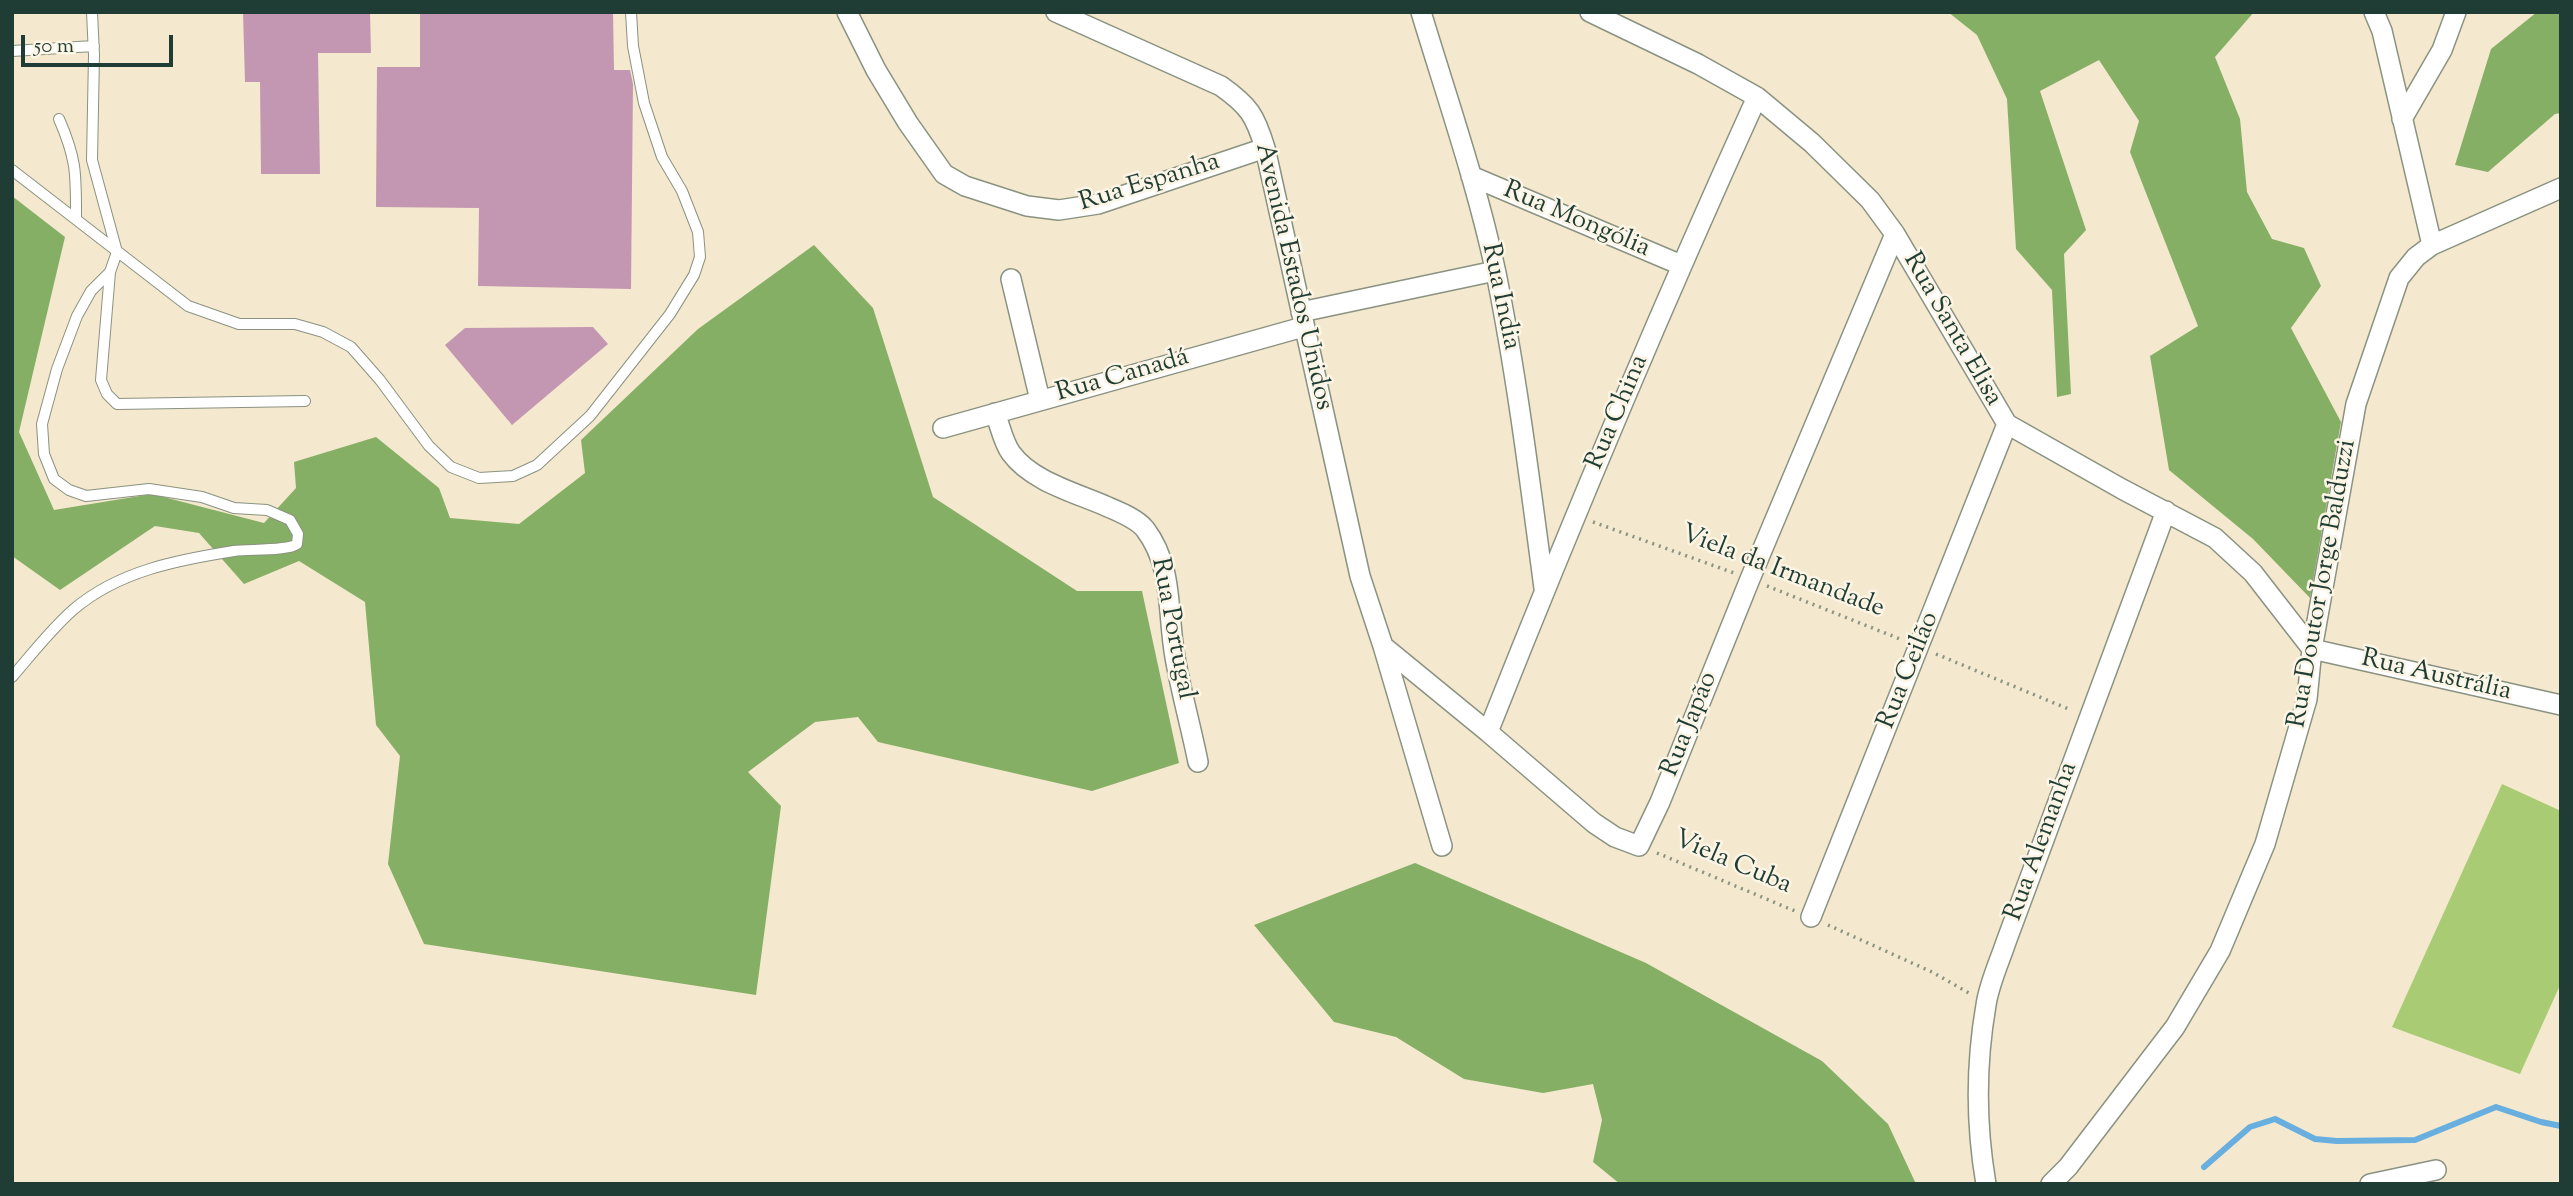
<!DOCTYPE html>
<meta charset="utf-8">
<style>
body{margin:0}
#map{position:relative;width:2573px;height:1196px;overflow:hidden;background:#f4e8ce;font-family:"Sorts Mill Goudy",serif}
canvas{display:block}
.frame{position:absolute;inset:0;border:14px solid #1f3d34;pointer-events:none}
.scale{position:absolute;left:21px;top:35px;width:152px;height:32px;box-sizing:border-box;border:4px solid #1f3d34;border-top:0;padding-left:9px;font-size:21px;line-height:24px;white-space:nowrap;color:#1f3d34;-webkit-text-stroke:5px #fcf5e5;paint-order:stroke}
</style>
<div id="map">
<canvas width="2573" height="1196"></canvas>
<div class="frame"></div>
<div class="scale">50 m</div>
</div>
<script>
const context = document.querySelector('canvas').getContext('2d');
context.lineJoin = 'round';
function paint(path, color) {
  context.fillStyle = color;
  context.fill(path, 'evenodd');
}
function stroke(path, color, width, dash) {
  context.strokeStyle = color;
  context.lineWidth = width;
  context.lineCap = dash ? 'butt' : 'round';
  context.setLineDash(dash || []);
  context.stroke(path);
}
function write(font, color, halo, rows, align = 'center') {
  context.font = font + ' "Sorts Mill Goudy",serif';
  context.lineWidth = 5;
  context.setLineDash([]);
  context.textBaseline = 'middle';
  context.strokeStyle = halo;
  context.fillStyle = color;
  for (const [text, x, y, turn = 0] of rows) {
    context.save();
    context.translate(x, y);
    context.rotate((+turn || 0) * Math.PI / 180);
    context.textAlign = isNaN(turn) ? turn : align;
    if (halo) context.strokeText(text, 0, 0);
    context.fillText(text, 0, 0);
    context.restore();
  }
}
paint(new Path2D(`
 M2502 784 2561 811V983L2520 1074 2392 1027Z`), '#a9cb74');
paint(new Path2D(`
 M1948 12H2254L2215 57 2240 119 2247 192 2272 239 2304 248 2321 286 2291 328 2341 422 2310 598 2253 539 2169 470 2150 356 2198 326 2130 152 2139 121 2099 60 2040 91 2086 230 2064 254 2071 394 2057 397 2052 290 2016 249 2007 99 1977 35Z
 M2537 12H2561V113L2555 114 2488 172 2455 165 2491 49Z
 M12 196 65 237 19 432 54 510 152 494 264 523 296 488 294 462 376 437 439 488 450 518 519 524 585 473 581 440 698 329 814 245 873 308 933 497 1077 591H1142L1179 763 1092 791 878 742 858 717 815 722 748 772 781 806 756 995 424 944 388 864 400 756 376 725 365 602 299 561 244 584 199 533 155 526 60 590 12 556Z
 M1415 863 1646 963 1822 1061 1888 1124 1916 1184H1620L1593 1162 1602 1120 1593 1084 1543 1093 1464 1079 1396 1037 1334 1022 1254 925Z`), '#86af66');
stroke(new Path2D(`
 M2204 1167 2250 1127 2275 1119 2315 1139 2337 1141 2415 1140 2496 1107 2541 1122 2561 1126`), '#68afdf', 6);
paint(new Path2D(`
 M243 12H370L371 53H318L320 174H261L260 82H245Z
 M420 12H613L614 70H630L633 84 631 289 478 286 479 208 376 207 377 67H420Z
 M593 327 608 344 512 425 445 345 465 328Z`), '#c397b1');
const lane = new Path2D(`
 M12 51 94 46
 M59 119C77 160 76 175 76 218
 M12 170 188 306 239 324H295L323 332 351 347 380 380 429 446 451 467 479 478 513 476 537 465 590 416 670 314 694 275 700 257 698 232 682 191 662 157 644 103 633 46 631 12
 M110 272 101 380 107 394 117 404 305 401
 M12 677C32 654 51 629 74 609 119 571 177 560 234 551 249 549 288 551 297 544L298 534 290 520 267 510 234 508 202 497 149 489 86 496 69 490 54 479 44 454 42 424 57 369 77 316 91 291 110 272 117 252 92 160 94 55 92 12`);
const street = new Path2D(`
 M847 12 876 70 908 123 944 174 965 186 1027 206 1059 210 1098 204 1265 148
 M1056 12 1221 86C1249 106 1255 115 1265 148L1360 576 1383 646 1488 732 1594 823 1615 837 1639 846 1660 802 1750 579 1895 234
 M1421 12C1447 98 1477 184 1496 273 1517 377 1530 482 1544 588
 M1590 12 1698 64 1757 97 1812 143 1870 200 1895 234 2007 424 2122 489 2215 538 2253 573 2312 649
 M2374 12 2382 31 2432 245
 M2402 119 2442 50 2456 12
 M1471 176 1681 265
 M1011 279 1040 400
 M1301 312 1495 271
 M995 413C1000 425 1003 442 1011 453 1032 482 1077 493 1108 507 1120 512 1137 519 1145 529 1174 567 1167 613 1175 657 1181 692 1191 727 1198 762
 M943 428 1303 327
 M1383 646 1442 846
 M2312 649 2561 705
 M1488 732C1573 518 1662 306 1757 97
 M1811 917 2007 424
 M1986 1184C1976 1126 1976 1063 1986 1005 1989 984 1999 963 2006 942L2166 511
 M2051 1184 2068 1167 2175 1027 2220 951 2265 844 2307 699 2312 649 2356 404 2399 278 2416 257 2432 245 2561 188
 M2370 1184 2436 1170`);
stroke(lane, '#8a9281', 12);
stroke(street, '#8a9281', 22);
stroke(new Path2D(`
 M1593 522 1734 573
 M1767 586 1900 639
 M1936 654 2071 710
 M1657 853 1795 911
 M1828 925 1932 972 1969 993`), '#8a9281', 3.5, [2, 5]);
stroke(lane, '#fff', 10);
stroke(street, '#fff', 19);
write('26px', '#1f3d34', '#fcf5e5', [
 ["Rua Espanha",1150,184,-17],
 ["Rua Mongólia",1576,221,23],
 ["Avenida Estados Unidos",1292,277,77],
 ["Rua India",1499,297,78],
 ["Rua Santa Elisa",1951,330,60],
 ["Rua Canadá",1123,377,-16],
 ["Rua China",1619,413,-67],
 ["Viela da Irmandade",1782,573,21],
 ["Rua Doutor Jorge Balduzzi",2324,584,-80],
 ["Rua Portugal",1171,629,79],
 ["Rua Ceilão",1910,671,-68],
 ["Rua Austrália",2436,677,13],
 ["Rua Japão",1691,725,-68],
 ["Rua Alemanha",2043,842,-70],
 ["Viela Cuba",1732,864,23]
]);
</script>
